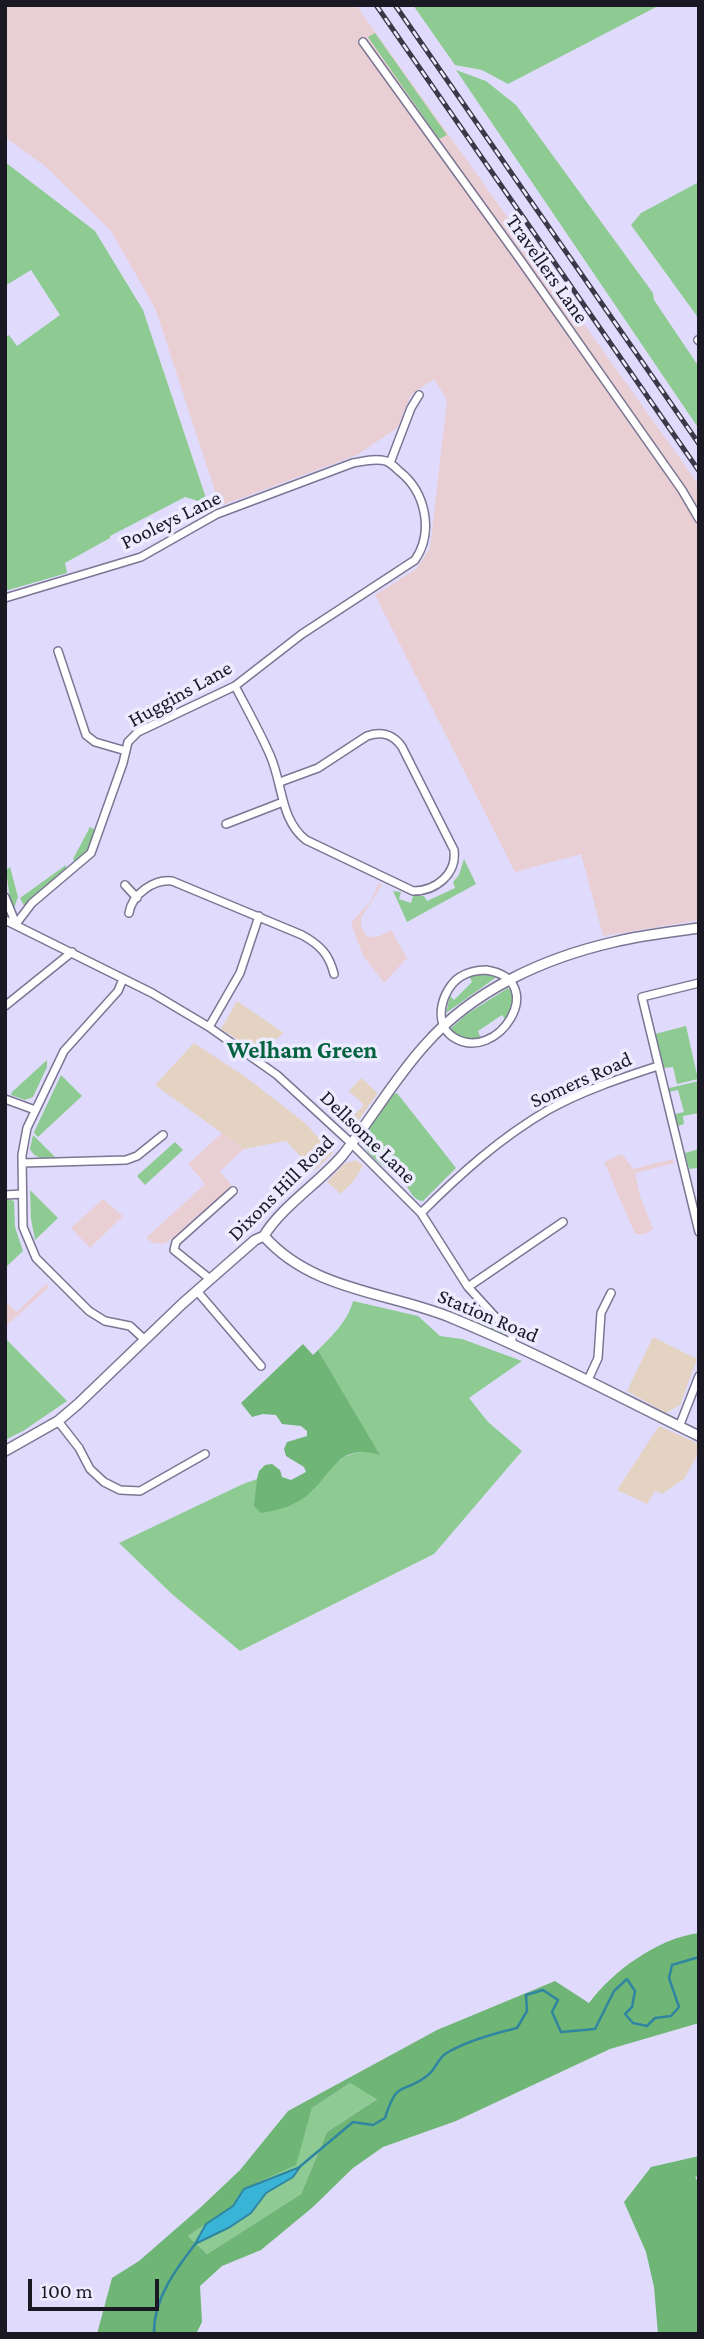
<!DOCTYPE html>
<style>
body{margin:0}
#map{position:relative;width:704px;height:2339px;overflow:hidden;background:#e0dbfc;font-family:"Crimson Pro",serif}
canvas{display:block}
.frame{position:absolute;inset:0;border:7px solid #1a1823;pointer-events:none}
.scale{position:absolute;left:28px;top:2279px;width:131px;height:32px;box-sizing:border-box;border:4px solid #1a1823;border-top:0;padding-left:9px;font-size:21px;line-height:24px;white-space:nowrap;color:#1a1823;-webkit-text-stroke:5px #edebff;paint-order:stroke}
</style>
<div id="map">
<canvas width="704" height="2339"></canvas>
<div class="frame"></div>
<div class="scale">100 m</div>
</div>
<script>
const context = document.querySelector('canvas').getContext('2d');
context.lineJoin = 'round';
function paint(path, color) {
  context.fillStyle = color;
  context.fill(path, 'evenodd');
}
function stroke(path, color, width, dash) {
  context.strokeStyle = color;
  context.lineWidth = width;
  context.lineCap = dash ? 'butt' : 'round';
  context.setLineDash(dash || []);
  context.stroke(path);
}
function write(font, color, halo, rows, align = 'center') {
  context.font = font + ' "Crimson Pro",serif';
  context.lineWidth = 7;
  context.setLineDash([]);
  context.textBaseline = 'middle';
  context.strokeStyle = halo;
  context.fillStyle = color;
  for (const [text, x, y, turn = 0] of rows) {
    context.save();
    context.translate(x, y);
    context.rotate((+turn || 0) * Math.PI / 180);
    context.textAlign = isNaN(turn) ? turn : align;
    if (halo) context.strokeText(text, 0, 0);
    context.fillText(text, 0, 0);
    context.restore();
  }
}
paint(new Path2D(`
 M237 1001 284 1033 258 1053 221 1029Z
 M194 1043 247 1078 305 1123 333 1153 314 1171 286 1141 244 1149 155 1085Z
 M361 1078 378 1093 355 1125 347 1131 343 1127 364 1105 349 1091Z
 M355 1160 363 1165 356 1178 341 1194 327 1182 344 1164Z
 M653 1337 697 1359 680 1405 666 1413 627 1391Z
 M659 1426 699 1444V1452L684 1479 662 1494 655 1491 647 1504 617 1490Z`), '#e4d3c2');
paint(new Path2D(`
 M5 5H356L699 485V920L603 936 581 854 515 872 375 595 416 569 430 548 447 400 434 379 411 395 397 428 357 455 220 506 155 308 111 231 45 166 5 137Z
 M379 883 382 885 361 918V926L366 935 372 937 380 936 391 930 407 958 384 983 363 956 351 923 370 902Z
 M222 1133 244 1149 220 1171 232 1186 169 1241 164 1244 153 1243 146 1238 205 1184 188 1164Z
 M622 1154 633 1169 673 1159 674 1163 635 1173 640 1196 653 1229 645 1234H635L604 1162Z
 M103 1199 123 1216 90 1248 71 1228Z
 M47 1283 48 1288 5 1327V1301L17 1312Z`), '#e9cfd4');
paint(new Path2D(`
 M413 5H660L508 84 482 70 455 65Z
 M375 33 447 135 439 139 368 37Z
 M456 70 486 81 516 105 653 293 654 300 699 367V429Z
 M5 162 95 231 143 310 208 504 185 497 110 536V538L65 563 67 573 5 591V337L9 335 17 346 60 315 31 270 5 286Z
 M699 182V319L631 225 641 213Z
 M90 827 97 831 87 852 76 864 73 859Z
 M464 859 476 884 407 922 393 891 401 892 399 899 411 903 413 896H424L427 901 455 888 453 882 459 875Z
 M66 865V873L24 906 20 898Z
 M10 867 18 897 14 908 10 899 6 870Z
 M474 974 498 976 446 1013 450 996 454 1000 472 982 469 976Z
 M508 988 513 993V1008L506 1020 502 1015 478 1031 481 1039 467 1041 450 1032V1029L467 1014Z
 M686 1026 698 1079 677 1084 673 1067 663 1068 655 1034Z
 M47 1060V1067L33 1097 25 1100 11 1095 12 1092Z
 M61 1075 82 1096 38 1137 34 1133 35 1130Z
 M699 1081V1113L683 1116 684 1124 678 1126 675 1114 684 1112 678 1090 669 1092V1088Z
 M397 1093 456 1168 423 1201C414 1200 412 1194 407 1187 394 1171 369 1160 362 1142L365 1133 392 1095Z
 M33 1135 55 1157C44 1158 36 1160 30 1149Z
 M175 1142 183 1150 145 1185 137 1176Z
 M699 1149V1173L697 1168 689 1169 685 1153Z
 M30 1190 58 1218 35 1240 31 1219Z
 M5 1198 14 1201 15 1227 23 1251 5 1268Z
 M353 1301 418 1316 440 1336 462 1339 522 1361 469 1398 488 1422 522 1451 434 1554 240 1651 173 1595 119 1543 243 1484 257 1479V1495L312 1491C330 1467 346 1445 379 1454L318 1350C332 1336 348 1321 353 1301Z
 M480 1309 505 1333 503 1336 472 1320Z
 M5 1338 67 1401 23 1431 5 1440Z
 M350 2083 378 2098 327 2132 301 2194 207 2254 188 2236 233 2206 244 2189 295 2165 312 2108Z`), '#8dcb92');
paint(new Path2D(`
 M303 1344 313 1355 318 1350 380 1455C341 1443 334 1469 312 1491 298 1505 280 1510 261 1513L254 1506 257 1479 259 1471 265 1465 272 1464 280 1470 282 1477 291 1480 306 1472 304 1467 286 1456 284 1449 287 1442 307 1436V1431L301 1426 282 1424 276 1415 263 1414 252 1417 241 1403Z
 M699 1933V2023L610 2049 456 2121 383 2147 353 2168 313 2207 261 2250 222 2266 200 2286 202 2322 196 2334H97L112 2278 139 2261 201 2207 240 2170 288 2111 437 2030 555 1981 589 2003C613 1971 658 1938 699 1933ZM350 2083 377 2099 327 2132 301 2194 207 2254 188 2236 233 2206 244 2189 296 2165 312 2108Z
 M699 2156V2176L695 2177 699 2183V2334H658L654 2287 646 2252 624 2202 651 2167Z`), '#6fb576');
const water = new Path2D(`
 M300 2167 293 2177 266 2193 251 2213 230 2227 195 2244 206 2224 233 2206 244 2189Z`);
paint(water, '#39b4d6');
stroke(water, '#3085a0', 2);
stroke(new Path2D(`
 M297 2169 353 2122 373 2125 385 2118C398 2077 402 2096 428 2075 435 2070 438 2059 445 2054 464 2042 496 2033 517 2028L527 2011 526 1995 543 1990 558 2000 552 2012 561 2032 595 2029 614 1991 627 1979 635 1991 632 2007 625 2014 633 2023 647 2026 655 2018 671 2016 679 2007 669 1978 672 1965 699 1957
 M154 2334C153 2299 176 2269 196 2243`), '#3085a0', 2.5);
const minor = new Path2D(`
 M363 42 519 258 682 490 699 519
 M698 340 699 341
 M390 463 411 408 419 395
 M5 598 141 557 217 514 353 463C364 461 375 458 386 461 391 463 395 467 399 471 426 492 434 532 415 560L302 634 235 686 138 732 128 742 123 763 91 853 32 903 16 924
 M58 651 86 735 95 742 126 751
 M235 686C247 709 260 732 270 755 283 784 280 820 306 840L413 891C436 891 457 874 454 850L402 747C393 734 382 731 367 736L318 768 280 782
 M226 824 283 802
 M125 885 137 898
 M5 897 16 924
 M129 913C132 894 154 879 172 881L302 935C320 945 329 954 334 974
 M5 920 152 993 209 1027 277 1075 351 1143 421 1213 468 1287 512 1335V1344
 M486 970C552 980 497 1066 453 1037 432 1023 442 989 460 977 468 972 476 970 486 970Z
 M123 979 118 991 64 1051 27 1128 22 1155 23 1227 36 1258 89 1311 105 1321 130 1326 145 1340
 M699 983 642 997 699 1232
 M5 1006 72 952
 M209 1027 240 973 259 916
 M5 1099 35 1110
 M22 1163 126 1160 137 1156 163 1135
 M5 1195 22 1194
 M421 1213C460 1174 500 1138 548 1110 582 1091 621 1078 658 1066
 M210 1279 174 1250 176 1242 233 1191
 M468 1287 563 1222
 M197 1291 261 1366
 M588 1380 598 1358 601 1313 611 1293
 M58 1421 79 1448 90 1469 104 1482 120 1490 140 1491 205 1454
 M679 1427 699 1376`);
const tertiary = new Path2D(`
 M264 1236C312 1291 389 1292 452 1318 537 1353 617 1396 699 1436
 M5 1451 58 1421 78 1404 182 1304 255 1240 264 1236C280 1208 320 1182 342 1156 371 1120 394 1079 425 1045 473 990 544 958 614 942 642 935 671 932 699 928`);
stroke(minor, '#7a7693', 10);
stroke(tertiary, '#7a7693', 12);
stroke(minor, '#fff', 7);
stroke(tertiary, '#fff', 9);
const rail = new Path2D(`
 M376 5 699 471
 M395 5 699 444`);
stroke(rail, '#3b3847', 5);
stroke(rail, '#edebff', 2.5, [8]);
write('21px', '#1a1823', '#edebff', [
 ["Travellers Lane",547,269,55],
 ["Pooleys Lane",171,520,-26],
 ["Huggins Lane",180,694,-29],
 ["Somers Road",581,1080,-24],
 ["Dellsome Lane",368,1137,44],
 ["Dixons Hill Road",281,1188,-45],
 ["Station Road",488,1316,23]
]);
write('bold 24px', '#03633e', '#edebff', [
 ["Welham Green",302,1051]
]);
</script>
